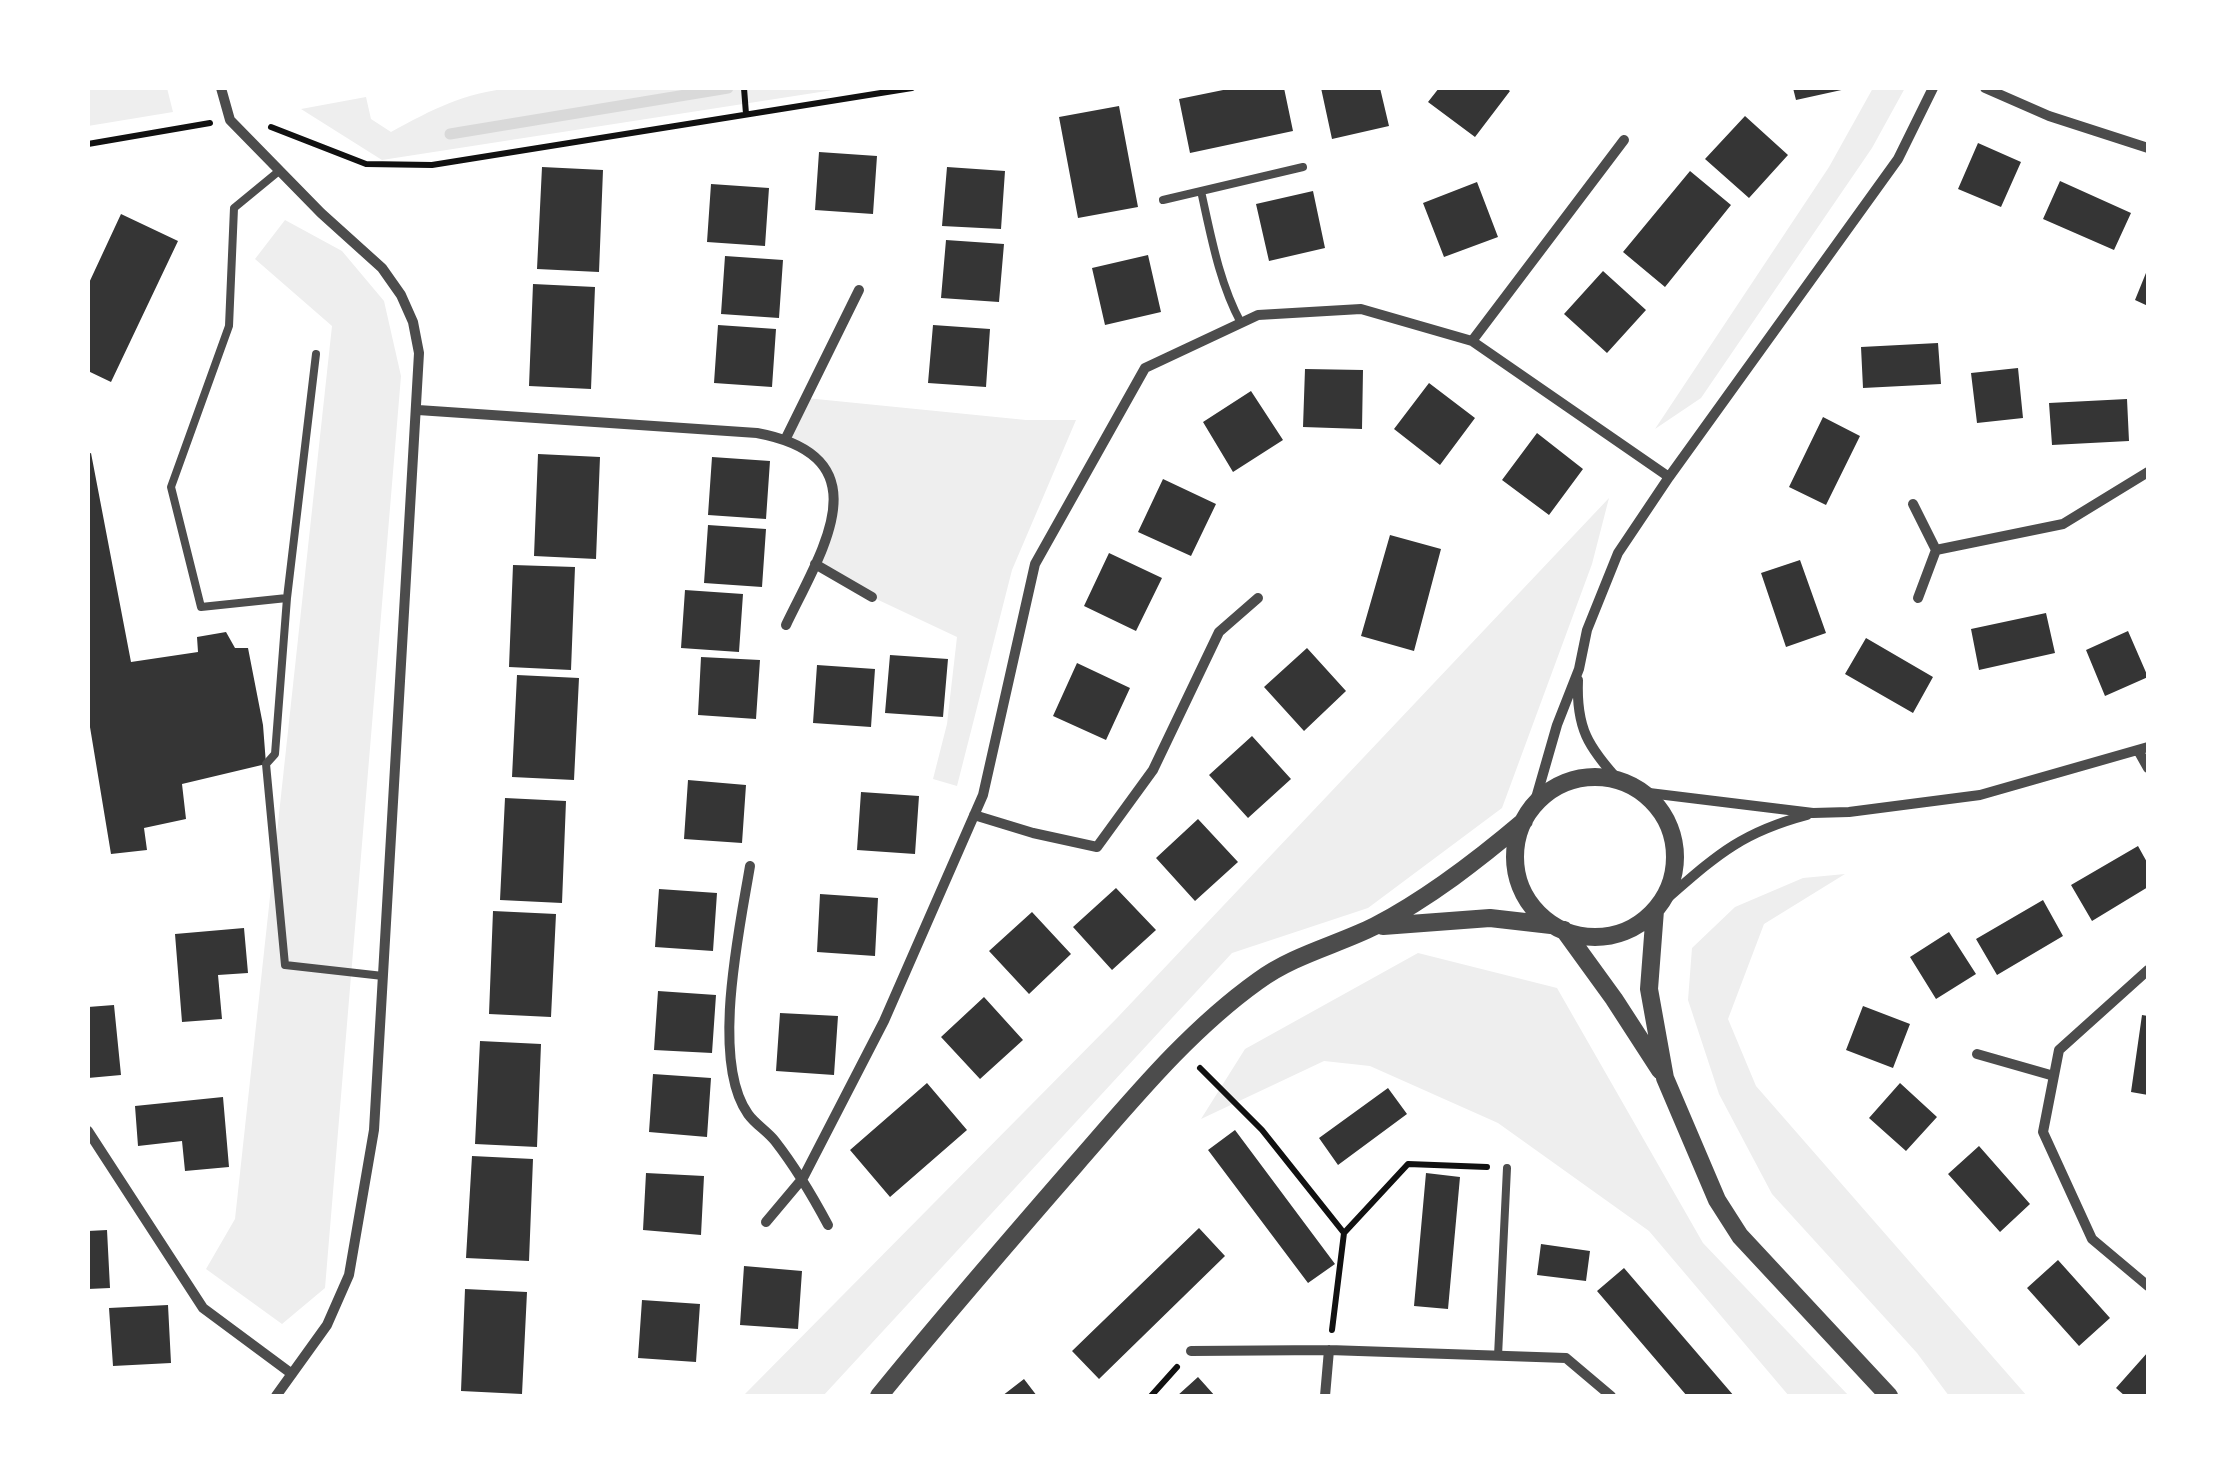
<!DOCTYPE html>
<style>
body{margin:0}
#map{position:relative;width:2236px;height:1484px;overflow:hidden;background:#fff;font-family:"PT Sans Narrow",sans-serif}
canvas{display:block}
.frame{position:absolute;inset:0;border:90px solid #fff;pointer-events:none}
</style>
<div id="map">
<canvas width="2236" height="1484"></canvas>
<div class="frame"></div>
</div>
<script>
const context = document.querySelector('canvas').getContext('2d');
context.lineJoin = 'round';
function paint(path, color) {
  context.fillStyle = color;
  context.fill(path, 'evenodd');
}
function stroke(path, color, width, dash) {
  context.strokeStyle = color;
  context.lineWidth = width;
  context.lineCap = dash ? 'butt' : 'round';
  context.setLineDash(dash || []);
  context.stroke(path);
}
paint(new Path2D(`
 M88 88H167L173 112 88 126Z
 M511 88H846L382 160 301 109 366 97 371 119 391 132C433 109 464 93 511 88Z
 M1873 88H1905L1872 148 1701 398 1655 429 1829 167Z
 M285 220 342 251 384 301 401 376 325 1288 282 1324 206 1269 235 1219 332 326 255 259Z
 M806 398 1026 420H1076L1012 570 957 786 933 779 947 724 957 637 872 597 815 564C838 494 848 486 786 438Z
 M1609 498 1592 564 1502 808 1368 908 1232 953 823 1396H743L1117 1018Z
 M1845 874 1764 924 1728 1019 1756 1086 2027 1396H1949L1917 1353 1772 1194 1719 1094 1688 1000 1692 948 1735 907 1803 878Z
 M1418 953 1557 988 1703 1243 1849 1396H1789L1649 1231 1498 1123 1370 1066 1324 1061 1201 1119 1245 1049Z`), '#eee');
stroke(new Path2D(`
 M450 134 728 88`), '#d9d9d9', 11);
paint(new Path2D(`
 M1233 88H1284L1293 131 1190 153 1179 99Z
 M1321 88H1380L1389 126 1332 139Z
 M1439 88H1506L1510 91 1475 137 1428 102Z
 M1793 88H1846V89L1796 100Z
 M1119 106 1138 207 1078 218 1059 117Z
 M1745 116 1788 155 1749 198 1705 159Z
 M1978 143 2021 162 2001 207 1958 189Z
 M819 152 877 156 873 214 815 210Z
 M542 167 603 170 599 272 537 269Z
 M947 167 1005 171 1001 229 942 226Z
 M1690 171 1731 205 1665 287 1623 252Z
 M2060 181 2131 213 2114 250 2043 219Z
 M1477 182 1498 237 1444 257 1423 203Z
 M711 184 769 188 765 246 707 242Z
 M1313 191 1325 248 1269 261 1256 204Z
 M121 214 178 241 111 382 88 371V285Z
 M946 240 1004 244 999 302 941 298Z
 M1148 255 1161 312 1105 325 1092 268Z
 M725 256 783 260 779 318 721 314Z
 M2148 268V306L2135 300Z
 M1603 271 1646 310 1607 353 1564 314Z
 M533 284 595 287 591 389 529 386Z
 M718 325 776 329 772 387 714 383Z
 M933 325 990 329 986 387 928 383Z
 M1938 343 1941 384 1863 388 1861 347Z
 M2018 368 2023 418 1977 423 1971 373Z
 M1305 369 1363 370 1362 429 1303 427Z
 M1429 383 1475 418 1440 465 1394 429Z
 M1251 391 1283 440 1233 472 1203 422Z
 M2127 399 2129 441 2052 445 2049 403Z
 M1823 417 1860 436 1826 505 1789 487Z
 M1537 433 1583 469 1549 515 1502 480Z
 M91 453 131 662 198 652 197 637 226 632 235 648H248L263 725 266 764 182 784 186 819 144 828 147 850 111 854 88 715V454Z
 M538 454 600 457 596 559 534 556Z
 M712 457 770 461 766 519 708 515Z
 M1163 479 1216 504 1191 556 1138 532Z
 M708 525 766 529 762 587 704 583Z
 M1390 535 1441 549 1414 651 1361 636Z
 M1109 553 1162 578 1136 631 1084 606Z
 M1800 560 1826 633 1786 647 1761 573Z
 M513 565 575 567 571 670 509 667Z
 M685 590 743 594 739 652 681 648Z
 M2046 613 2055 653 1979 670 1971 629Z
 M2128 631 2148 677 2105 696 2086 650Z
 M1866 638 1933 677 1913 713 1845 674Z
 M1307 648 1346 691 1304 731 1264 687Z
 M890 655 948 659 943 717 885 713Z
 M701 657 760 660 756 719 698 715Z
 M1077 663 1130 688 1106 740 1053 716Z
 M817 665 875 669 871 727 813 723Z
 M517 675 579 678 574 780 512 777Z
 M1252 736 1291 779 1248 818 1209 775Z
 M688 780 746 785 742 843 684 839Z
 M861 792 919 796 915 854 857 850Z
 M505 798 566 801 562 903 500 900Z
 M1198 819 1238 862 1195 901 1156 858Z
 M2138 846 2148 864V887L2092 921 2071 885Z
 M1116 888 1156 930 1112 970 1073 927Z
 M659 889 717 893 713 951 655 947Z
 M820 894 878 898 875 956 817 952Z
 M2043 900 2063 936 1997 975 1976 939Z
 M493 911 556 914 551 1017 489 1014Z
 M1032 912 1071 954 1029 994 989 951Z
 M244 928 248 973 218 975 222 1019 182 1022 175 934Z
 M1949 932 1976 974 1936 999 1910 957Z
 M658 991 716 995 712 1053 654 1050Z
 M984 997 1023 1040 980 1079 941 1037Z
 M114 1005 121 1075 88 1078V1007Z
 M1863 1006 1910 1024 1893 1068 1846 1050Z
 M780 1013 838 1016 834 1075 776 1071Z
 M2142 1015 2148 1016V1095L2131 1092Z
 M480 1041 541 1044 537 1147 475 1144Z
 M653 1074 711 1078 707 1137 649 1132Z
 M927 1083 967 1130 890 1197 850 1150Z
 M1900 1083 1937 1117 1906 1151 1869 1118Z
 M1388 1088 1407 1114 1338 1165 1319 1138Z
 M223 1097 229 1167 185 1171 182 1141 138 1146 135 1106Z
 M1235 1130 1335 1264 1308 1283 1208 1150Z
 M1979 1146 2030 1204 2000 1232 1948 1174Z
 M472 1156 533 1159 529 1261 466 1258Z
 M646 1173 704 1176 701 1235 643 1230Z
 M1426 1173 1460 1177 1448 1309 1414 1306Z
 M1199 1228 1225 1256 1099 1379 1072 1351Z
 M107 1230 110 1288 88 1289V1231Z
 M1541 1244 1590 1251 1586 1281 1537 1275Z
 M2058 1260 2110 1318 2079 1346 2027 1288Z
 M744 1266 802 1271 798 1329 740 1325Z
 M1624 1268 1734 1396H1687L1597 1291Z
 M465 1289 527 1292 522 1394 461 1391Z
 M642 1300 700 1304 696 1362 638 1358Z
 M168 1305 171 1363 113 1366 109 1308Z
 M2148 1352V1396H2125L2116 1388Z
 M1198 1377 1215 1396H1177Z
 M1024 1379 1037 1396H1002Z`), '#353535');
stroke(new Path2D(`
 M744 88 746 114
 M271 127 366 164 432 165 912 88
 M88 144 210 123
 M1200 1068 1262 1130 1344 1233 1332 1330
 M1344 1233 1408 1164 1487 1167
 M1151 1396 1177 1367`), '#111', 6);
stroke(new Path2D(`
 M279 171 234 208 229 326 171 487 201 607 287 598 275 754 266 764 285 965 383 976
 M1201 191C1211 236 1219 282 1241 323
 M1163 200 1303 167
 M287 598 316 354
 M1498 1356 1507 1168`), '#4c4c4c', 8);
stroke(new Path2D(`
 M221 88 230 120 321 213 382 268 401 295 413 322 419 353 374 1130 349 1275 327 1325 276 1396
 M1985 88 2049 116 2148 148
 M1472 341 1624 140
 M418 410 757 433C885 457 822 550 786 625
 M786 438 859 290
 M1913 504 1936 550 1918 598
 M1936 550 2063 524 2148 472
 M815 564 872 597
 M1578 680C1576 728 1588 747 1620 782
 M2139 752 2148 768
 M1641 792 1813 813 1849 812 1980 795 2148 747
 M1534 805 1557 725 1579 669 1587 630 1618 553 1669 477 1898 159 1933 88
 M974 815 1033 833 1097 847 1153 770 1219 632 1258 598
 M750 866C740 927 710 1061 748 1114 755 1124 767 1131 775 1141 796 1168 812 1195 828 1225
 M1663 902C1715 857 1739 833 1807 815
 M2148 970 2059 1050 2043 1132 2092 1239 2148 1286
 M1977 1054 2054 1076
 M88 1131 203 1308 292 1374
 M766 1222 803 1178 884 1021 983 795 1035 564 1145 368 1258 315 1361 309 1472 341 1669 477
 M1191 1351 1329 1350 1566 1358 1611 1396
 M1325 1396 1329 1350`), '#4c4c4c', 10);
stroke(new Path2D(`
 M1515 857a80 80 0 1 1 160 0a80 80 0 1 1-160 0Z
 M1655 910 1649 989 1665 1078 1717 1200 1740 1236 1889 1396
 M1383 926 1490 918 1551 925
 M1564 930 1614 999 1660 1070
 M879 1396C943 1317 1009 1241 1076 1164 1132 1100 1188 1031 1258 981 1293 955 1337 945 1375 926 1429 898 1478 860 1524 821`), '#4c4c4c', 18);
</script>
